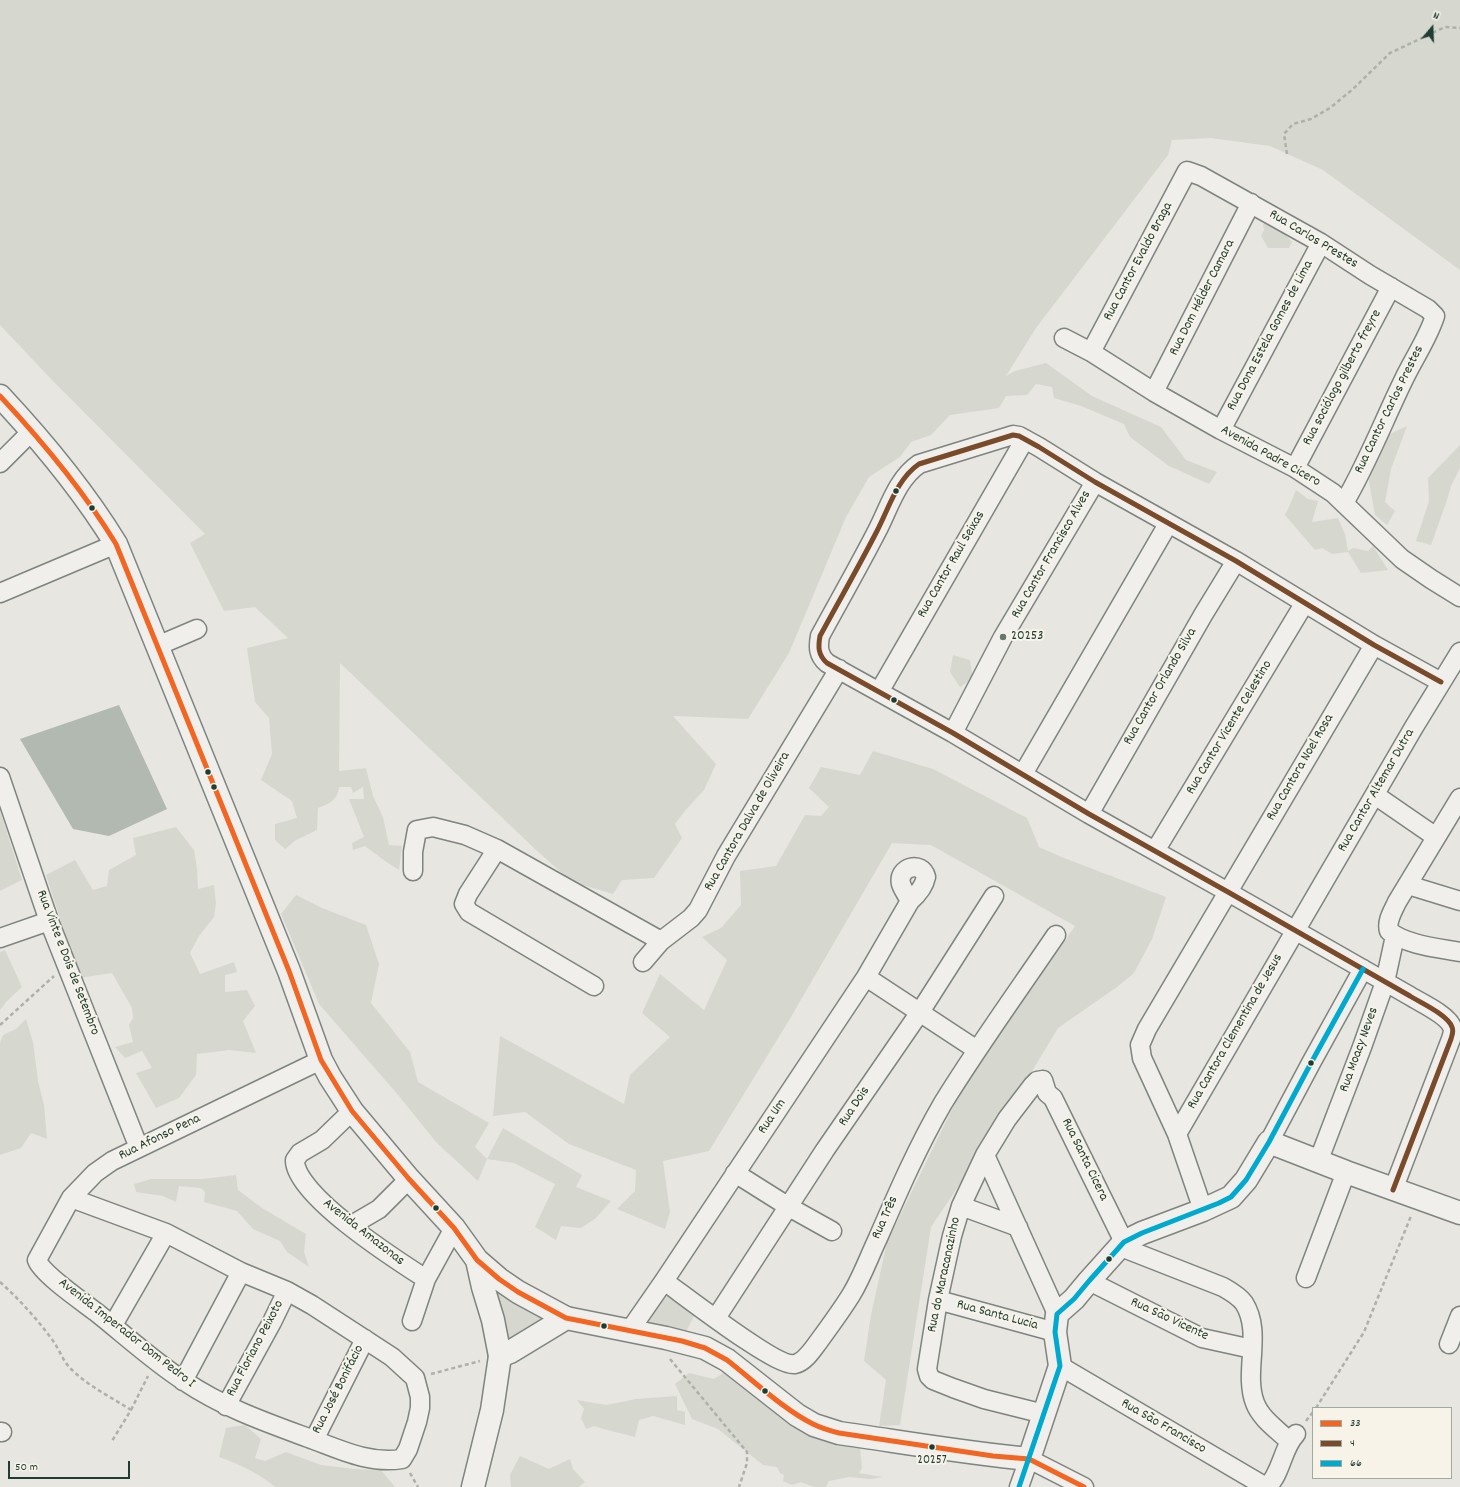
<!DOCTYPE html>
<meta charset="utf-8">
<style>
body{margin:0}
#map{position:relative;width:1460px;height:1487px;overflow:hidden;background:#e7e6e0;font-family:Dekko,sans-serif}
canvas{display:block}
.legend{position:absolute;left:1312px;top:1407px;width:140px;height:72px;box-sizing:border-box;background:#f7f3e8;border:1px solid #a1aaa0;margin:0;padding:5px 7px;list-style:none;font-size:12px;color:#1f3d34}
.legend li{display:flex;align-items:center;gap:8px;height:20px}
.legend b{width:20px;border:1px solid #a1aaa0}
.north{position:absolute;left:1412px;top:8px;width:40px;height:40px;-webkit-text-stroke:3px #f7f3e8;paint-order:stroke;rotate:19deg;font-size:11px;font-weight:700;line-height:16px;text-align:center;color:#1f3d34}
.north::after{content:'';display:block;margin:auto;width:14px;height:18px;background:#1f3d34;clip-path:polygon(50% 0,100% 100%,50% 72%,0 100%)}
.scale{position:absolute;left:8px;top:1461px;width:122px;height:18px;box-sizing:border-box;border:2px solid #1f3d34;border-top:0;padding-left:5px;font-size:12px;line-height:14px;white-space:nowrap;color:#1f3d34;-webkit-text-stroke:3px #f7f3e8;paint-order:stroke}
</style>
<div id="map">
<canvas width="1460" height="1487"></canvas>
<ul class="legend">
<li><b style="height:5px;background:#f26522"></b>33</li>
<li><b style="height:5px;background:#7a4b2a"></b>4</li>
<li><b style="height:5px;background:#00a9ce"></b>66</li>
</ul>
<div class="north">N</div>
<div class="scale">50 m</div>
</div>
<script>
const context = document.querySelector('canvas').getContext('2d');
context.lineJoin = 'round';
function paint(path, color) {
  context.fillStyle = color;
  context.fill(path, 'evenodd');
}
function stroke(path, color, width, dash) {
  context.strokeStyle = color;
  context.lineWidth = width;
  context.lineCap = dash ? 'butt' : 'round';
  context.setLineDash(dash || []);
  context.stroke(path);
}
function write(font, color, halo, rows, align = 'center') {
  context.font = font + ' Dekko,sans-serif';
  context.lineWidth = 4;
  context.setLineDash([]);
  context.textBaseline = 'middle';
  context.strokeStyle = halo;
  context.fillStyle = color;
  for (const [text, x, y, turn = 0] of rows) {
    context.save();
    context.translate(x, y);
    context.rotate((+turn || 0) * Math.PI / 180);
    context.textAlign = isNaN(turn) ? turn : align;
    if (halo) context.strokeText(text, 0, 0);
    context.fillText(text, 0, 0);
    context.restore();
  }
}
paint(new Path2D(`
 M0 0H1460V270L1323 170 1270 146 1211 138 1172 140 1168 155 1036 328 1006 376 1015 371 1046 363 1092 396 1161 427 1186 460 1217 472 1209 484 1169 466 1130 437 1124 424 1081 406 1054 398 1052 387 1036 384 1027 395 1006 396 999 408 950 415 931 435 911 442 900 457 869 477 846 517 789 653 748 719 673 716 716 764 704 790 684 812 675 824 682 838 654 878 622 880 613 894 572 882 535 849 340 663 339 771 366 768 373 796 383 817 389 845 402 846 399 870 385 861 365 846 353 850 352 843 364 837 349 799H364L363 787 353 793 351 787H339C338 800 329 804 318 808L317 830 296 840 285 849 275 840V824L297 818 292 801 261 780 272 754 269 718 255 702 247 648 288 638 255 607 224 611 190 543 205 534 53 381 0 325Z
 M1274 222 1292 242 1289 248H1268L1261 236 1264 230 1263 224Z
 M1407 426 1391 469 1385 502 1395 511 1387 525 1375 515 1368 476 1379 444 1392 433Z
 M1460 445V468L1451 486 1447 500 1431 545 1416 541 1429 501 1428 478Z
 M1296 490 1308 499 1318 501 1312 522 1338 518 1345 534 1348 551 1353 548 1368 551 1373 546 1388 570 1361 573 1348 552 1332 554 1322 548 1315 550 1285 515 1289 507Z
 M953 655 970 660 973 678 960 687 950 672Z
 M873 751 933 769 1027 818 1039 847 1064 858 1166 897 1152 939 1134 973 1117 987 1058 1028 1001 1123 931 1227 900 1425 879 1426 886 1380 864 1361 871 1315 887 1242 961 1091 1075 926 931 845 892 843 788 1022 709 1151 663 1161 670 1212 665 1229 617 1209 635 1191 636 1170 569 1144 525 1112 493 1116 500 1036 624 1104 630 1075 670 1037 642 1013 660 974 704 1010 727 960 702 937 721 928 741 905 740 871 776 866 805 815 821 816 829 807 809 788 821 767 860 775Z
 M0 810 22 880 0 891Z
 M176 827 194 850 197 869 198 889 214 885 216 903 214 917 199 936 190 953 200 974 234 962 237 972 225 975V992L247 990 255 1006 243 1021 256 1053 229 1050 197 1054 196 1075 179 1098 156 1108 136 1073 152 1068 142 1051 125 1058 115 1047 133 1042 129 1025 133 1018 132 1008 112 973 79 978 46 875 75 860 93 890 107 886 109 870 136 855 133 838Z
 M296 895 322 908 366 925 379 964 371 1003 410 1052 418 1082 489 1123 475 1147 487 1159 503 1128 582 1175 576 1187 611 1201 596 1218 581 1228 561 1226 556 1240 535 1227 555 1184 514 1163 487 1159 478 1181 436 1142 399 1096 319 1004 281 914Z
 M5 950 22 987 6 1002 0 1010V952Z
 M26 1019 33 1042 38 1081 44 1105 47 1139 31 1133 21 1148 0 1155V1043L3 1035 16 1029Z
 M236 1175 238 1190 262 1208 306 1234 304 1252 309 1267 287 1252 280 1241 253 1229 237 1211 204 1202 205 1192 201 1188 179 1186 176 1202 163 1196 136 1192 134 1184 151 1179H202Z
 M499 1280 564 1320 511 1351 488 1295Z
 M669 1288 697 1310 684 1336 641 1322Z
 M726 1371 803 1432 832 1442 860 1448 862 1468 859 1473 883 1477 870 1479 849 1477 829 1481 826 1487H814L801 1482 792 1485 783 1481 784 1475 780 1473 777 1467 763 1465 718 1429 692 1419 675 1384 689 1373 714 1379Z
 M677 1396V1410L685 1412V1425L653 1416 639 1420 635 1437C621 1433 608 1431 594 1426L586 1429 581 1418 584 1409 577 1400 606 1405 636 1399Z
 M245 1425 261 1439 255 1458 265 1461 286 1452 321 1465 354 1469 381 1470 394 1486 396 1487H275C259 1473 239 1464 219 1457L226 1428Z
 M520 1456 549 1469 570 1459 573 1469 585 1482 579 1487H511L510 1475Z`), '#d6d8cf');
paint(new Path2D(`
 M119 705 167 809 109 836 73 829 20 739Z`), '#b2b9b0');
const minor = new Path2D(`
 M1064 338 1091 352 1154 392 1221 430 1295 468 1333 493 1402 559 1431 579 1460 597
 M1091 352 1187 171 1201 176 1321 243 1370 275 1428 309 1435 316C1428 338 1414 358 1404 379 1384 420 1367 464 1344 503
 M1154 392 1251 203
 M1221 430 1321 243
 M0 463 32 431
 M1295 468 1391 287
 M0 593 116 544
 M157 646 197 629
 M879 692 1025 439
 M953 733 1003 637 1095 482
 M1023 774 1168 524
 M0 777 49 921 139 1148
 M1375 795 1436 837
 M1460 798 1397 902C1393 911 1386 921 1389 931 1406 945 1439 948 1460 952
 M1089 814 1203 615 1236 561
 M1155 851 1304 604
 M413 871V852L417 830 433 827 465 835 497 849
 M1408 885 1460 901
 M0 938 49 921
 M643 962 661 941 691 918 698 910 726 856 839 669
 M866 977 977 1050
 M594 986 469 912 464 904 468 894 497 849 661 941
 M352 1111 322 1140 300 1153 295 1160C294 1195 398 1261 426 1279
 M1177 1134 1414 727 1460 652
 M1269 1142 1311 1063 1363 969
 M985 1155 1057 1314
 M1318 1162 1362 1047 1385 982 1395 936
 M735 1173 789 1207 832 1231
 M1393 1190 1451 1039C1452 1035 1454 1031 1452 1027 1448 1015 1421 1003 1410 996L1228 892 1089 814 953 733 827 663C818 655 818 647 820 636 839 601 859 566 877 531 889 508 897 479 919 464L1013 435 1019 436 1039 447 1095 482 1236 561 1374 645 1441 682
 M71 1198 166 1233 241 1272 287 1291 312 1305 392 1357 415 1378 420 1397V1408L417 1422 408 1449 402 1459C371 1464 343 1451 314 1440 268 1423 226 1409 184 1381 153 1361 125 1335 96 1312 83 1302 42 1274 37 1260L71 1198 95 1173 112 1161 321 1060
 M961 1206 1018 1227
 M1203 1210 1177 1134 1142 1058 1140 1045 1147 1029 1374 645
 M350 1226 379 1209 409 1179
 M1121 1247 1223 1287C1230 1291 1239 1296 1244 1303 1263 1333 1243 1372 1255 1403 1261 1419 1278 1430 1290 1442
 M1306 1278 1346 1172
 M664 1281C684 1295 777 1368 795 1364 805 1362 813 1349 819 1341 830 1326 841 1311 851 1295 862 1277 869 1257 878 1238 898 1192 918 1146 943 1103 978 1046 1018 991 1056 935
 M1089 1281 1202 1338 1252 1349
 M938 1300 1055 1332
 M716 1318 825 1150 920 1012 994 896
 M412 1321 426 1279 454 1228
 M113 1325 166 1233
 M630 1330 664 1281 866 977 910 901C918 894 924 887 926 877 922 860 897 867 901 884 903 890 907 895 910 901
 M1449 1344 1460 1316
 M1060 1366 1266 1487
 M183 1381 241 1272
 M226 1406 272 1322 287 1291
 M1044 1414 984 1399 953 1388 933 1380 929 1376 927 1369 938 1300 952 1236 961 1206 985 1155 1007 1119 1033 1085 1037 1081 1043 1080 1047 1093 1053 1098 1124 1242
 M0 1432H2
 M314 1440 365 1339
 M1019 1487 1029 1459 1084 1487
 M1267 1487C1282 1473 1282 1448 1296 1434`);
const tertiary = new Path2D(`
 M0 396C43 442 83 490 116 544L289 971 321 1060 330 1077 352 1111 409 1179 454 1228 477 1260 499 1279 518 1292 566 1318
 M477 1260 483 1287 493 1320 500 1356`);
const secondary = new Path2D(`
 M473 1487 492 1410 500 1356 510 1352 566 1318 666 1338 705 1348 727 1360 797 1415 814 1425 839 1433C902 1442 965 1453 1029 1459L1060 1366 1055 1332 1057 1314 1074 1299 1089 1281 1124 1242 1142 1233 1203 1210 1231 1197 1246 1180 1269 1142 1346 1172 1460 1213`);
stroke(minor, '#7e847f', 21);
stroke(tertiary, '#7e847f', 25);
stroke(secondary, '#7e847f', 25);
stroke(new Path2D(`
 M1287 154 1284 134 1293 124 1311 119 1330 108 1353 89 1390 53 1445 27 1460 28
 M0 1025 54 976
 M0 1282C19 1299 36 1318 51 1338 59 1348 62 1360 71 1369 88 1386 111 1397 131 1410L112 1441
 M670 1359 747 1452V1463L739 1487
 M431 1374 480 1361
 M1316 1408 1364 1332 1411 1216
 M131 1410 148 1376
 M1306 1421 1313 1412
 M410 1473 418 1487`), '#aeb0ac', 2.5, [4, 3]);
stroke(minor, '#f0efeb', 18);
stroke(tertiary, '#f0efeb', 22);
stroke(secondary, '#f0efeb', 22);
stroke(new Path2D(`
 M0 396C43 442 83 490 116 544L289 971 321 1060 352 1111 409 1179 454 1228 477 1260 499 1279 518 1292 566 1318 682 1341 705 1348 727 1360C754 1381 783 1409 813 1424 821 1428 831 1431 839 1433L993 1456 1029 1459 1084 1487`), '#f26522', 5);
stroke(new Path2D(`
 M1393 1190 1451 1039C1452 1035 1454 1031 1452 1027 1448 1015 1421 1003 1410 996L1228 892 1089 814 953 733 827 663C818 655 818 647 820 636 839 601 859 566 877 531 889 508 897 479 919 464L1013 435 1019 436 1039 447 1095 482 1236 561 1374 645 1441 682`), '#7a4b2a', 5);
stroke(new Path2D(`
 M1019 1487 1060 1366 1055 1332 1057 1314 1074 1299 1089 1281 1124 1242 1142 1233 1219 1203 1231 1197 1246 1180 1269 1142 1311 1063 1363 969`), '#00a9ce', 5);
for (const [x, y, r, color] of [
 [896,491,3.5,"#1f3d34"],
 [92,508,3.5,"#1f3d34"],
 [1003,637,4,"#657870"],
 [894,700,3.5,"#1f3d34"],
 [208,772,3.5,"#1f3d34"],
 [214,787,3.5,"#1f3d34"],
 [1311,1063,3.5,"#1f3d34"],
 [436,1208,3.5,"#1f3d34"],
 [1109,1259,3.5,"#1f3d34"],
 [604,1326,3.5,"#1f3d34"],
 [765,1391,3.5,"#1f3d34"],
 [932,1447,3.5,"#1f3d34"]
]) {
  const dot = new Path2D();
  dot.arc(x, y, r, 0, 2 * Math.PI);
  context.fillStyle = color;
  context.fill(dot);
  stroke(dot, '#f7f3e8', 1.5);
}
write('13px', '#1f3d34', '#f7f3e8', [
 ["20257",932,1461]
]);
write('14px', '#1f3d34', '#f7f3e8', [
 ["Rua Carlos Prestes",1313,240,31],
 ["Rua Cantor Evaldo Braga",1139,262,-62],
 ["Rua Dom Hélder Camara",1203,298,-63],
 ["Rua Dona Estela Gomes de Lima",1271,336,-62],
 ["Rua sociólogo gilberto freyre",1343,378,-62],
 ["Rua Cantor Carlos Prestes",1390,410,-64],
 ["Avenida Padre Cicero",1270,457,29],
 ["Rua Cantor Francisco Alves",1052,555,-60],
 ["Rua Cantor Raul Seixas",952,565,-60],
 ["Rua Cantor Orlando Silva",1161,687,-60],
 ["Rua Cantor Vicente Celestino",1230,728,-59],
 ["Rua Cantora Noel Rosa",1301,768,-60],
 ["Rua Cantor Altemar Dutra",1377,791,-60],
 ["Rua Cantora Dalva de Oliveira",748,822,-60],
 ["Rua Vinte e Dois de Setembro",67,963,69],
 ["Rua Cantora Clementina de Jesus",1236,1032,-60],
 ["Rua Moacy Neves",1360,1050,-70],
 ["Rua Dois",855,1107,-56],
 ["Rua Um",773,1117,-56],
 ["Rua Afonso Pena",160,1138,-26],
 ["Rua Santa Cicera",1084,1160,64],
 ["Rua Três",886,1218,-66],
 ["Avenida Amazonas",363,1233,38],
 ["Rua do Maracanazinho",945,1275,-78],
 ["Rua Santa Lucia",997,1316,15],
 ["Rua São Vicente",1169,1320,25],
 ["Avenida Imperador Dom Pedro I",126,1334,38],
 ["Rua Floriano Peixoto",256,1349,-62],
 ["Rua José Bonifácio",339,1390,-63],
 ["Rua São Francisco",1163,1427,30]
]);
write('14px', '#1f3d34', '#f7f3e8', [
 ["20253",1011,637]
], 'left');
</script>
